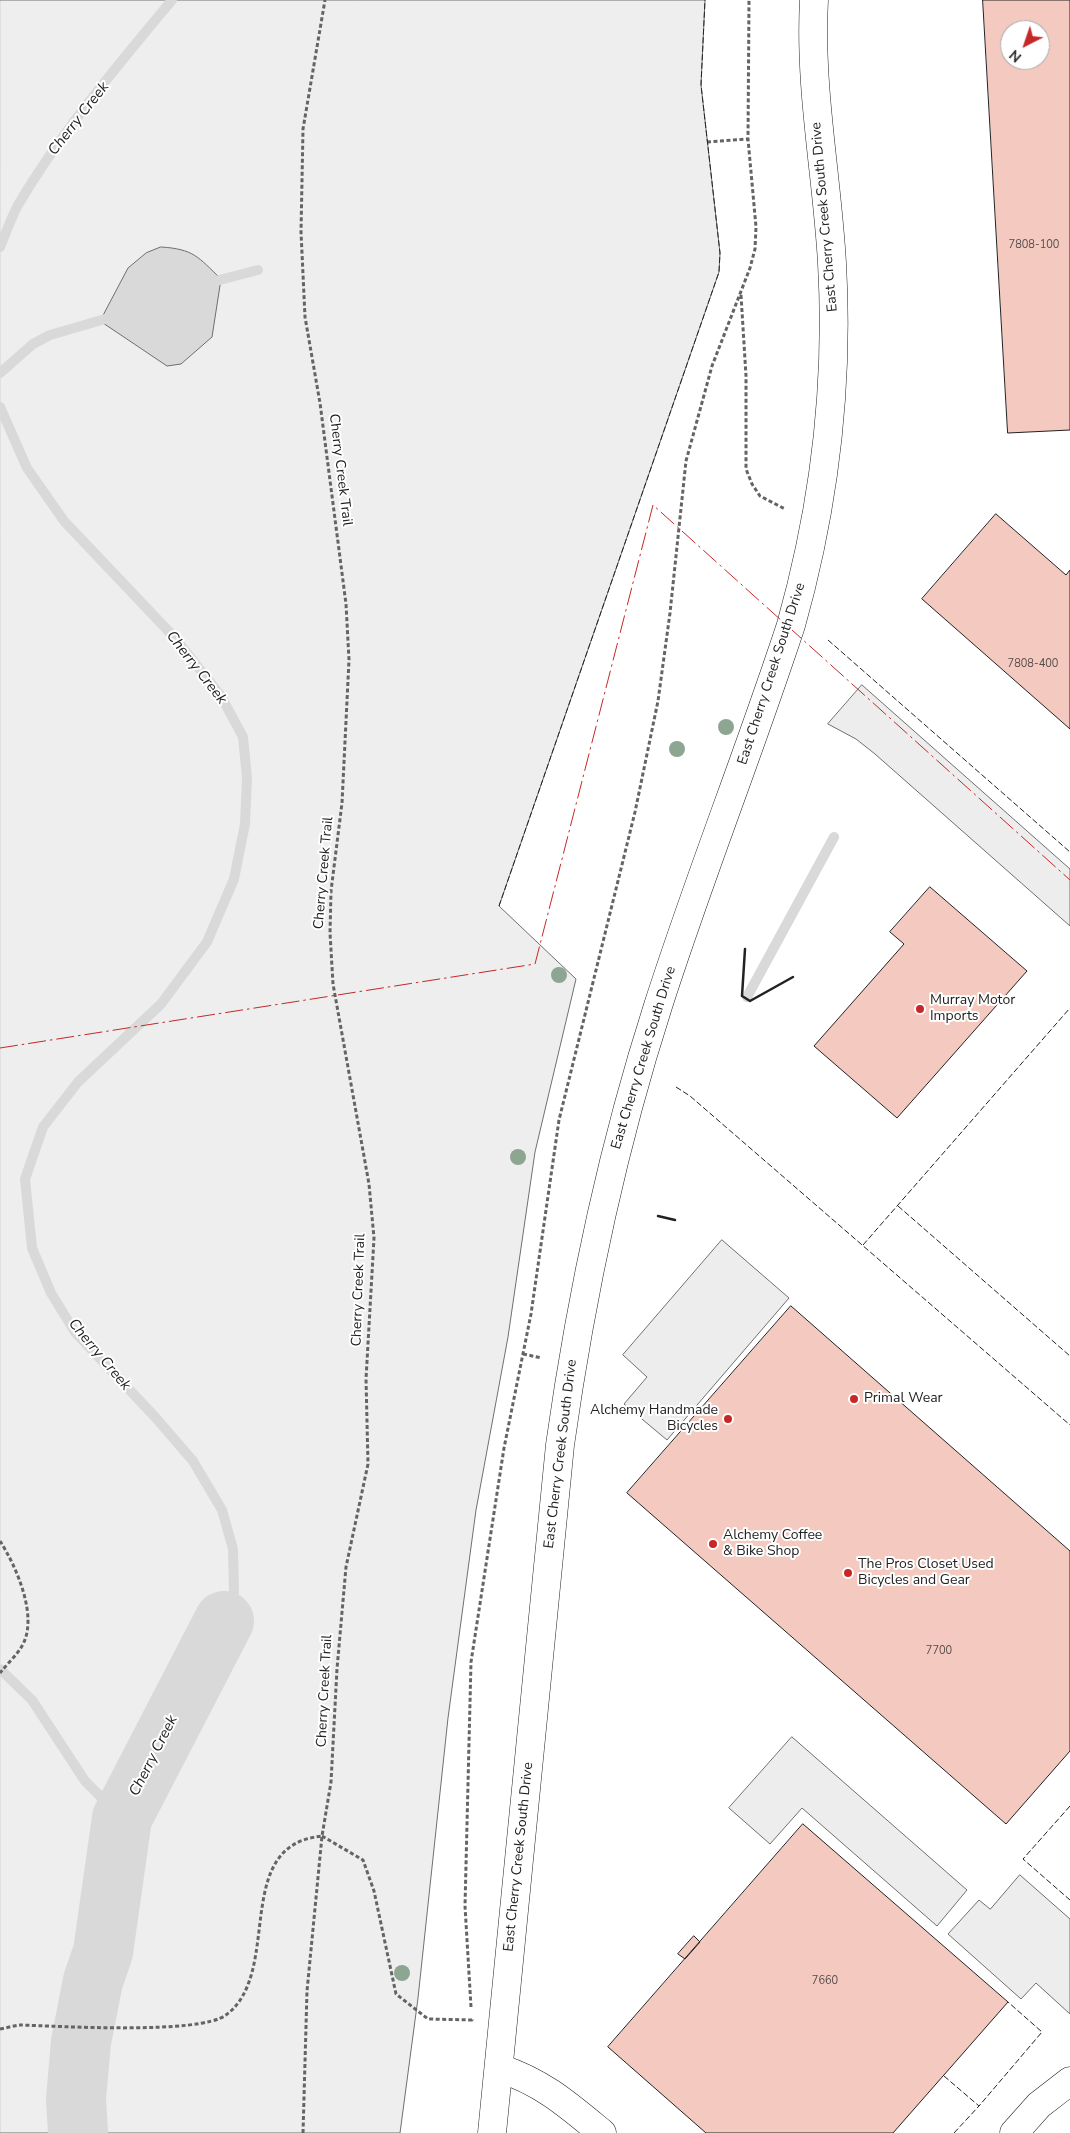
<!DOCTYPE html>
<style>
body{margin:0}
#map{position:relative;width:1070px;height:2133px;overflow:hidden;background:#fff;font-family:"Nunito Sans",sans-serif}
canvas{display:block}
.north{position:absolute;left:1000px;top:20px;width:50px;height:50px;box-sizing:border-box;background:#fff;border:1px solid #a7a7a7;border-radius:50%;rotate:221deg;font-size:14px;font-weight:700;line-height:20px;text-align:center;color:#222}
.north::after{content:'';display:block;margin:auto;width:18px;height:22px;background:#c62828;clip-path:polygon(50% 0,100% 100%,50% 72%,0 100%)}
</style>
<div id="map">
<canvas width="1070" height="2133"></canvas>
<div class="north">N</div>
</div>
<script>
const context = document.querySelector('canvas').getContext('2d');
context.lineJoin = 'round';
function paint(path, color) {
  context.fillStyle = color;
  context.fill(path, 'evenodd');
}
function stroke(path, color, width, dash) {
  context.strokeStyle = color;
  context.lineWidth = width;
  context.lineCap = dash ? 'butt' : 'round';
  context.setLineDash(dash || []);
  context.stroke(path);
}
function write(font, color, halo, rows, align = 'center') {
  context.font = font + ' "Nunito Sans",sans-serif';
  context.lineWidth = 4;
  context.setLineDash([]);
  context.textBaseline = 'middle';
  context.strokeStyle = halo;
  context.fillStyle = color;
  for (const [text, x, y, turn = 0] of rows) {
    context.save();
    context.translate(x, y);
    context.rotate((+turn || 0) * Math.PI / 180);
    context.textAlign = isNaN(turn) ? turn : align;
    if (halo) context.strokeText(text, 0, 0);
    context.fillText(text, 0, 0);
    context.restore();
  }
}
const green = new Path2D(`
 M0 0H705L701 85 720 253 719 272 499 906 576 979 535 1152 508 1337 476 1510 448 1718 418 1998 400 2133H0Z`);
paint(green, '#eee');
stroke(green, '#6f6f6f', 1);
const parking = new Path2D(`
 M862 685 1070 869V926L875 754 856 739 828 724Z
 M722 1240 789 1298 667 1440 624 1404 647 1377 623 1355Z
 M792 1737 967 1890 937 1926 802 1808 770 1844 729 1808Z
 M1020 1875 1070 1919V2014L1036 1983 1021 1999 948 1934 979 1900 990 1909Z`);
paint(parking, '#ededed');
stroke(parking, '#6f6f6f', 1);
const water = new Path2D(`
 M161 247C194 249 198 257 221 279L212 337 181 364 167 366 100 321 128 268 146 253Z`);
paint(water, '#d9d9d9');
stroke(water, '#6f6f6f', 1);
stroke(new Path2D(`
 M0 247C6 233 11 218 18 205 61 132 118 65 172 0
 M208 283 258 270
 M0 373 33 344 50 335 112 317
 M0 407 27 468 64 521 175 638 221 696 243 737 247 778 245 824 234 879 207 942 161 1004 78 1082 43 1127 25 1179 32 1248 51 1293 75 1332 156 1418 193 1461 222 1510 233 1549 234 1592 224 1621
 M747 997 834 837
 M0 1669 32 1700 85 1781 122 1818`), '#d9d9d9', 10);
stroke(new Path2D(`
 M78 2133 76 2099 81 2042 93 1981 103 1952 122 1818 224 1621`), '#d9d9d9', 60);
const building = new Path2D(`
 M983 0H1070V430L1008 433ZM1010 30H1040V60H1010Z
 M996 514 1066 575 1070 570V729L922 599Z
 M930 887 1027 971 897 1118 814 1046 904 944 890 932Z
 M791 1306 1070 1551V1751L1006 1824 627 1493Z
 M803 1824 1008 2002 893 2133H706L608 2047Z
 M694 1936 700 1942 685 1959 678 1954Z`);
paint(building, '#f3c9c0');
stroke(building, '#222', 1);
const street = new Path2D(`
 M499 2068C542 2082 567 2104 602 2133
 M1014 2133 1039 2105 1070 2081`);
const secondary = new Path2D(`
 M492 2133 560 1445C581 1296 612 1149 658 1006 699 878 749 753 791 625 824 508 839 385 832 263 827 175 809 88 814 0`);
stroke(street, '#222', 29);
stroke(secondary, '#222', 29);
stroke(new Path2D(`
 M707 142 748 139
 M741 295 746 376V469L752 484 760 496 785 509
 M523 1354 542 1358
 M0 1541C16 1566 39 1617 22 1646 17 1655 7 1664 0 1673
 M322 1836 363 1860 374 1891 396 1994 428 2019 472 2020 471 2018
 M471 2007 465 1906 471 1662 504 1448 531 1314 559 1120 635 812 658 701 670 613 686 461 712 366 750 268 755 249 756 227 748 139 749 0
 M0 2029 19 2025C58 2026 199 2035 226 2015 284 1972 230 1845 322 1836
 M303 2133 307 1991 322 1836 331 1782 337 1669 346 1567 368 1464 366 1379 374 1238 369 1184 333 984 330 933 331 891 342 803 349 660 346 604 320 403 305 317 301 232 303 129 325 0`), '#646464', 3, [4, 2.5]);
stroke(street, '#fff', 28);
stroke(secondary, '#fff', 28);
stroke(new Path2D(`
 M828 640 1070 852
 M499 906 719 272 720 253 701 85 705 0
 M676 1087 690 1096 1070 1425
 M898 1206 1070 1356
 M863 1245 1070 1008
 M1070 1806 1023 1859 1070 1900
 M944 2076 979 2106 1042 2032 1008 2002
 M954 2133 979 2106`), '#222', 1, [6, 2.5]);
stroke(new Path2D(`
 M745 949 742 996 750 1001 793 977
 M658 1216 675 1220`), '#222', 2.5);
stroke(new Path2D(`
 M0 1048 535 964 653 505 1070 880`), '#c62828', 1, [18, 4, 2.5, 4]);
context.fillStyle = '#8da692';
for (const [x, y] of [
 [726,727],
 [677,749],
 [559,975],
 [518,1157],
 [402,1973]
]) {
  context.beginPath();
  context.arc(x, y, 8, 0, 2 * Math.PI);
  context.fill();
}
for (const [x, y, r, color] of [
 [920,1009,5,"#c62828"],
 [854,1399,5,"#c62828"],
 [728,1419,5,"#c62828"],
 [713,1544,5,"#c62828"],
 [848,1573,5,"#c62828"]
]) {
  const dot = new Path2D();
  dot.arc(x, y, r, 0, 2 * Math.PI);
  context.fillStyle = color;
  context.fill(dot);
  stroke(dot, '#fff', 2);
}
write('11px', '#564c4a', null, [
 ["7808-100",1034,245],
 ["7808-400",1033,664],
 ["7700",939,1651],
 ["7660",825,1981]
]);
write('14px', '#222', '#fff', [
 ["East Cherry Creek South Drive",825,217,-95],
 ["Cherry Creek Trail",340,470,83],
 ["East Cherry Creek South Drive",772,674,-72],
 ["Cherry Creek Trail",324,873,-85],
 ["East Cherry Creek South Drive",644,1058,-73],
 ["Cherry Creek Trail",359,1290,-88],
 ["East Cherry Creek South Drive",561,1454,-83],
 ["Cherry Creek Trail",325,1691,-87],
 ["East Cherry Creek South Drive",519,1857,-84]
]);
write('14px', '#222', '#fff', [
 ["Murray Motor",930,1001],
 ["Imports",930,1017],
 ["Primal Wear",864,1399],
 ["Alchemy Handmade",718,1411,"right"],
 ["Bicycles",718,1427,"right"],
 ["Alchemy Coffee",723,1536],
 ["& Bike Shop",723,1552],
 ["The Pros Closet Used",858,1565],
 ["Bicycles and Gear",858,1581]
], 'left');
write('italic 15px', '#222', '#fff', [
 ["Cherry Creek",79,119,-52],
 ["Cherry Creek",196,668,52],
 ["Cherry Creek",99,1355,50],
 ["Cherry Creek",154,1756,-63]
]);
</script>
